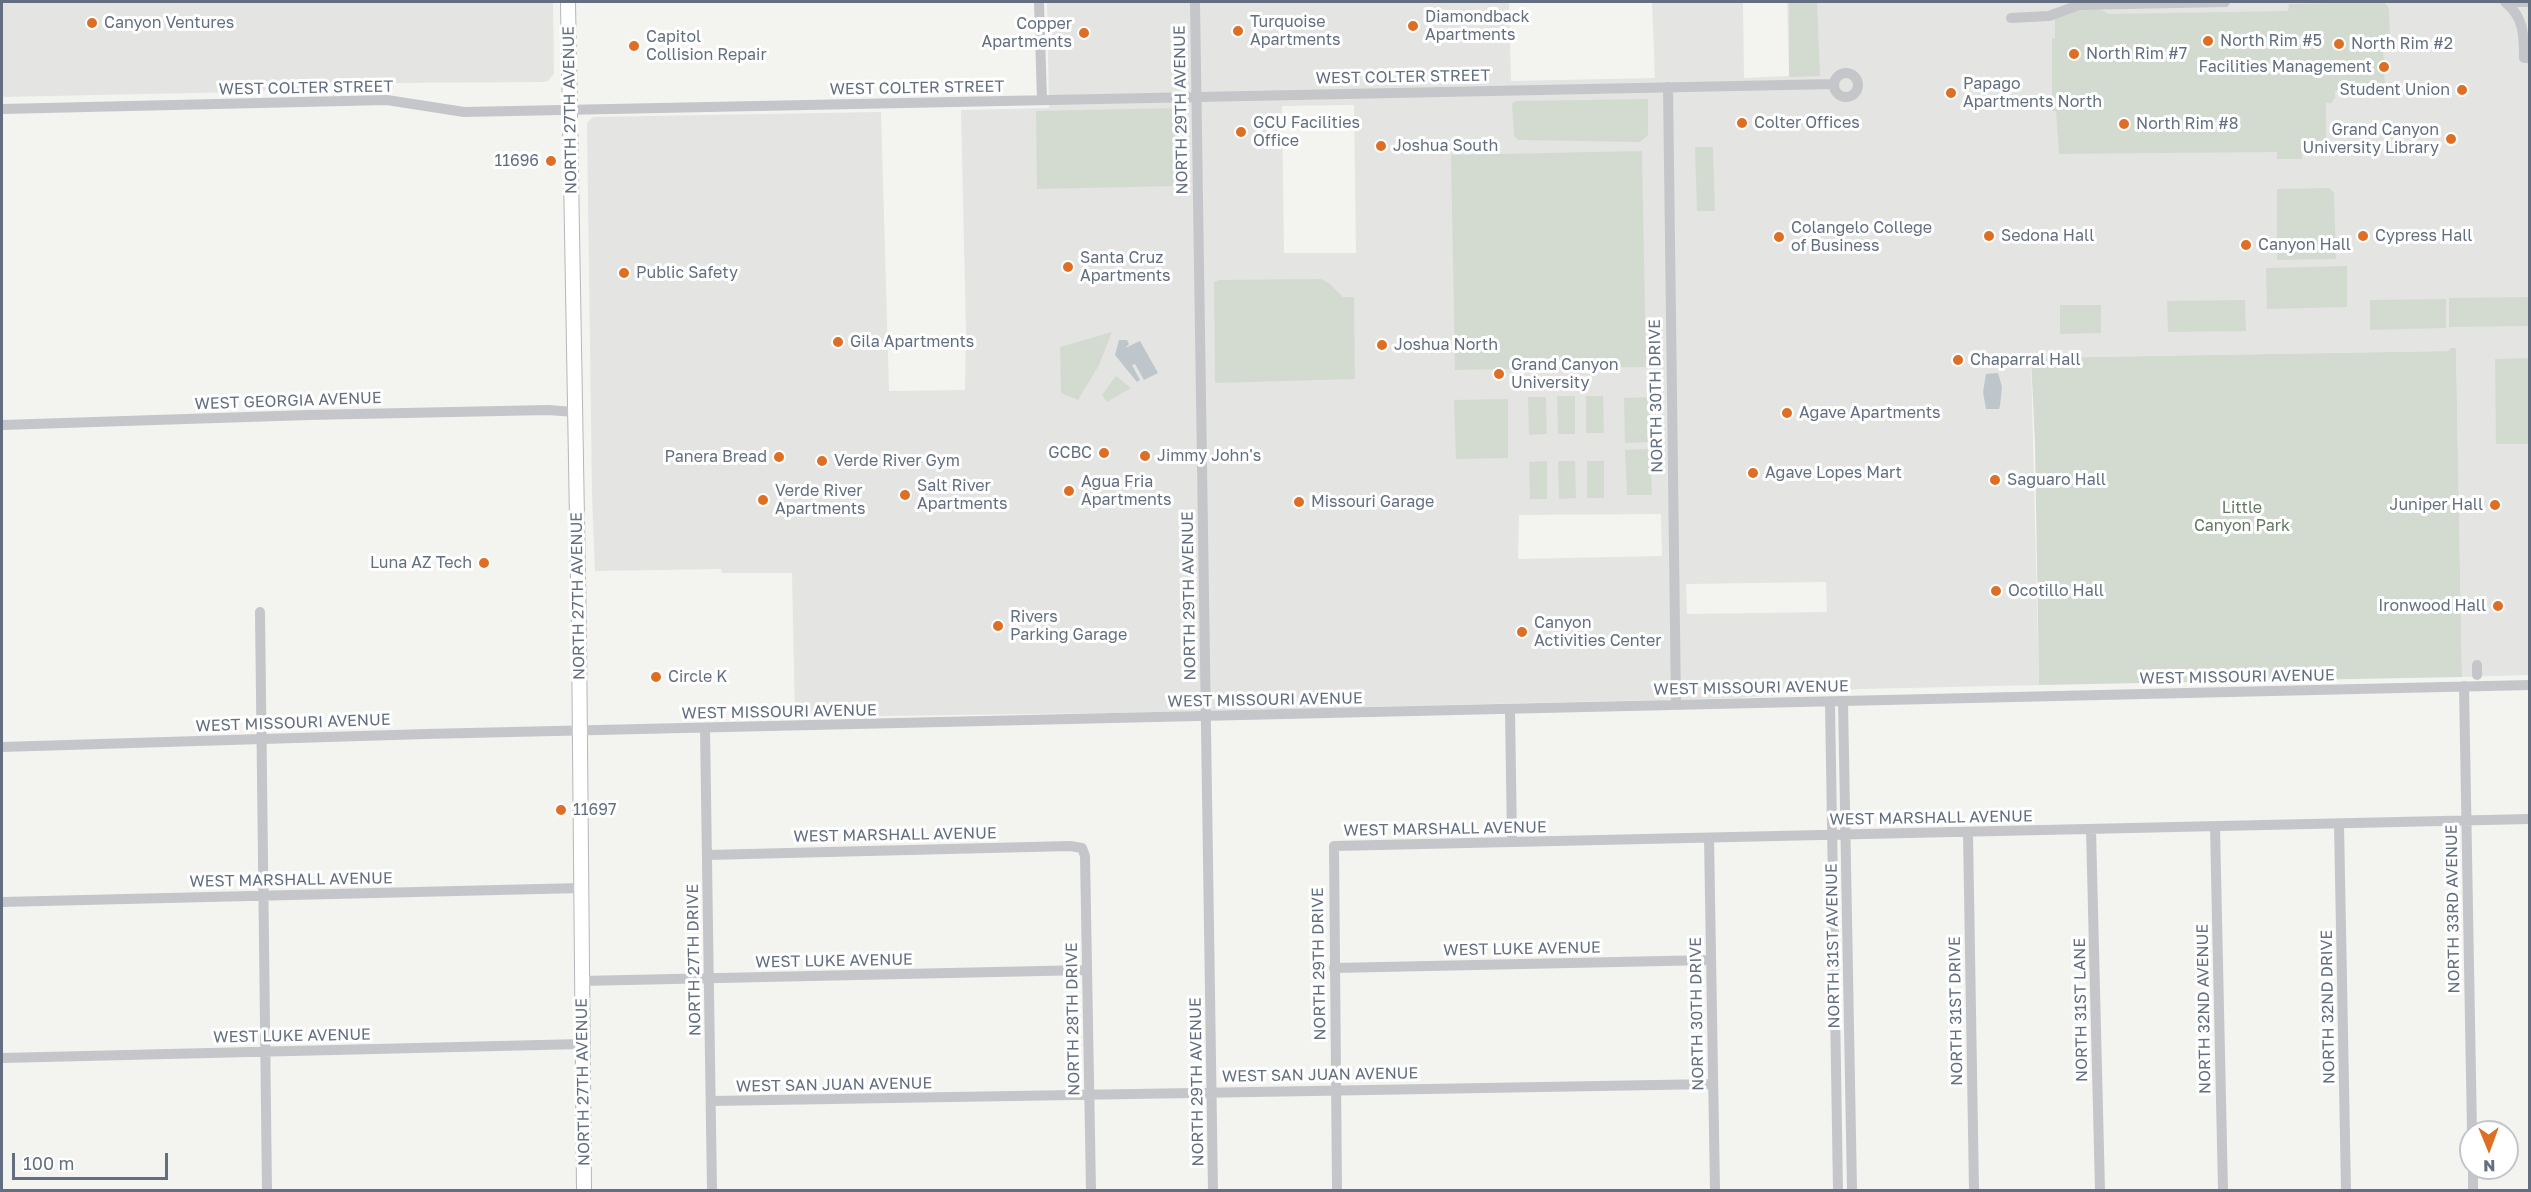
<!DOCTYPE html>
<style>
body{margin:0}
#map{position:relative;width:2531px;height:1192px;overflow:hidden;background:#f3f4f0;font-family:"Golos Text",sans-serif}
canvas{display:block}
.frame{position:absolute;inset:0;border:3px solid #636f80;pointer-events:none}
.north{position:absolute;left:2459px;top:1120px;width:60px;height:60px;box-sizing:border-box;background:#fff;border:2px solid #c1c5cc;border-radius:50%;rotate:179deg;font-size:16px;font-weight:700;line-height:24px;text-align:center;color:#636f80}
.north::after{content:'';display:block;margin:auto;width:21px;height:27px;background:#df6e25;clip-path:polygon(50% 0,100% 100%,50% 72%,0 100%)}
.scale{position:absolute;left:12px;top:1153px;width:156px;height:27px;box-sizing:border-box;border:3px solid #636f80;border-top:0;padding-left:8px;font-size:18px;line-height:21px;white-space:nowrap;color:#636f80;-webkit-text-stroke:4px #fff;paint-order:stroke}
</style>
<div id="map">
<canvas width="2531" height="1192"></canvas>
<div class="frame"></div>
<div class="north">N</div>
<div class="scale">100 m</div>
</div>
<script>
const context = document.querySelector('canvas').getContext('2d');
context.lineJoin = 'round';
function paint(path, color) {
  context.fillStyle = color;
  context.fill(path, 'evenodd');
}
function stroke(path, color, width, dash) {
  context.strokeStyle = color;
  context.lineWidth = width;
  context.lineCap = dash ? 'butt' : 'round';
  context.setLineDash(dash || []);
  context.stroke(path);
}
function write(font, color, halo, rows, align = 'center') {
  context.font = font + ' "Golos Text",sans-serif';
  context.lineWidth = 6;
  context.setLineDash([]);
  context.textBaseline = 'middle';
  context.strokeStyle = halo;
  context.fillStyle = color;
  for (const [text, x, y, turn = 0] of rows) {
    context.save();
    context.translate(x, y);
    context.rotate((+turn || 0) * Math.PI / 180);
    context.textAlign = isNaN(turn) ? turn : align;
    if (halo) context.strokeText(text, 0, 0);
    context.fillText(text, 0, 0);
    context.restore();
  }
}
paint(new Path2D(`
 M2 2H553L554 74 548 81 543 82 393 83 241 92 2 97Z
 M1047 2H1509L1511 81 1655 78 1652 2H1743L1744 78 1789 76 1787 2H2529V675L2462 677 2456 348 2448 351 2031 358 2039 685 1861 689 1737 698 1112 713 795 717 792 573H722L721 569 595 571 592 495 587 123 593 117 881 112 889 391 965 390 966 332 961 110 1049 108ZM1354 105 1356 253H1284L1282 106ZM1661 514 1662 556 1518 559 1519 515ZM1826 582 1827 612 1687 614 1686 584Z`), '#e4e4e3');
paint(new Path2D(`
 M1789 2H1817L1820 76 1789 77Z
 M2372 2H2384L2389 8 2390 42 2383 43 2385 88 2335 91V98L2331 103H2326V151L2302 152V159H2277V152L2059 154 2056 111H2052V39L2055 38V19C2072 11 2092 2 2109 14L2288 11 2289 4Z
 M1648 99V135L1640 142 1519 140 1514 136 1512 104 1516 101Z
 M1179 108V186L1037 189 1036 111Z
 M1695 147H1713L1715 211H1697Z
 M1642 151 1646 367 1455 370 1451 155Z
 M2329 188 2334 193 2336 259 2277 260V189Z
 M2347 266V307L2267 309 2266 268Z
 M1321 279 1330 284 1343 297H1354L1355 379 1215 383 1214 282 1219 280Z
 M2529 297V326L2449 327V298Z
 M2446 299V328L2370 330V300Z
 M2245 300 2246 331 2168 332 2167 301Z
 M2060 305H2101V333L2060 334Z
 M1112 332 1099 365 1078 400 1061 393 1060 347Z
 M2451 348H2456L2462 677 2039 685 2035 445 2031 358 2448 351Z
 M2529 358V444H2496L2495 359Z
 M1116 376 1131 388 1107 402 1102 395Z
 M1557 396H1575V434H1558Z
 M1586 396H1603L1604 433H1586Z
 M1528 397H1546L1547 434 1529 435Z
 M1649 397 1650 442 1625 443 1624 398Z
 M1508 399V458L1456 459 1454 400Z
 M1650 449 1652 495H1627L1625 450Z
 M1547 461V499H1530L1529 462Z
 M1558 461H1575L1576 498 1559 499Z
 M1587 461H1604V498H1587Z`), '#d3dbd1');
paint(new Path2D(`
 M1119 340H1127L1129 344 1125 348 1140 341 1158 373 1144 380 1135 364 1132 365 1140 380 1137 382 1115 355Z
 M1998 373 2002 387 2000 406 1999 409H1986L1983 392 1986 374Z`), '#bec6cc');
const major = new Path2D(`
 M568 2 579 634 584 1190`);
stroke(major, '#b4b7bb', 16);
stroke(new Path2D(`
 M1039 2 1042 100
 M1195 2 1213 1190
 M2505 2C2524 17 2524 35 2524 58H2530
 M2507 2H2530
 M2011 18 2049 16 2079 5 2225 2
 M1834 85a12 12 0 1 1 24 0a12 12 0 1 1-24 0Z
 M1668 87 1676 705
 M2 109 387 100 464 112 1834 84
 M2 425 309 415 548 410 575 412
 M260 612 267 1190
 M2477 665V675
 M2464 686 2472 1132
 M1843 701 1852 1190
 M1830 702 1838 1190
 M1510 709 1512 842
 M705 728 712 1190
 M2 747 426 734 2530 685
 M2339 824 2346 1190
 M2215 827 2223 1190
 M2091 829 2100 1190
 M1968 832 1974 1190
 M1709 838 1715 1190
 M707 855 1070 846 1082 848 1085 856 1091 1190
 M2 902 581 888
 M1334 968 1711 960
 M581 981 1087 970
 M2 1058 582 1044
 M711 1101C1045 1097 1379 1089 1713 1084
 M2473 1168V1190
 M1337 1190 1334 846 2530 819`), '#c4c6ca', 10);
stroke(major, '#fff', 14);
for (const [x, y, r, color] of [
 [92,23,6,"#df6e25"],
 [1413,26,6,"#df6e25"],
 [1238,31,6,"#df6e25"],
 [1084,33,6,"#df6e25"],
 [2208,41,6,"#df6e25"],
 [2339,44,6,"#df6e25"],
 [634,46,6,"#df6e25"],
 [2074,54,6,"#df6e25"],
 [2384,67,6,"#df6e25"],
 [2462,90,6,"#df6e25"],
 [1951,93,6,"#df6e25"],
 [1742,123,6,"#df6e25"],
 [2124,124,6,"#df6e25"],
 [1241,132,6,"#df6e25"],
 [2451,139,6,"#df6e25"],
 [1381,146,6,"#df6e25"],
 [551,161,6,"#df6e25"],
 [1989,236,6,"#df6e25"],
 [2363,236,6,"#df6e25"],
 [1779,237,6,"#df6e25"],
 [2246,245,6,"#df6e25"],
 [1068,267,6,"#df6e25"],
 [624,273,6,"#df6e25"],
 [838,342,6,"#df6e25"],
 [1382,345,6,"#df6e25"],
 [1958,360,6,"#df6e25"],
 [1499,374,6,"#df6e25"],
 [1787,413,6,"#df6e25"],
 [1104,453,6,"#df6e25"],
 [1145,456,6,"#df6e25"],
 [779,457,6,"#df6e25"],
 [822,461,6,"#df6e25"],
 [1753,473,6,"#df6e25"],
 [1995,480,6,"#df6e25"],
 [1069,491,6,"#df6e25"],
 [905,495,6,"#df6e25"],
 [763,500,6,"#df6e25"],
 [1299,502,6,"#df6e25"],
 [2495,505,6,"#df6e25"],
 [484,563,6,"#df6e25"],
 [1996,591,6,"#df6e25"],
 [2498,606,6,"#df6e25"],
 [998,626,6,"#df6e25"],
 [1522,632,6,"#df6e25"],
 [656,677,6,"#df6e25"],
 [561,810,6,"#df6e25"]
]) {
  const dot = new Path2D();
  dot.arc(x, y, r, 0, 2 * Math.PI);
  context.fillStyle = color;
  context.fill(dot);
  stroke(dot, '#fff', 2);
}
write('16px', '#636f80', '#fff', [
 ["Diamondback",1425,17],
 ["Apartments",1425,35],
 ["Turquoise",1250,22],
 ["Apartments",1250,40],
 ["Canyon Ventures",104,23],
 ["Copper",1072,24,"right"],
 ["Apartments",1072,42,"right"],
 ["Capitol",646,37],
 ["Collision Repair",646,55],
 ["North Rim #5",2220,41],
 ["North Rim #2",2351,44],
 ["North Rim #7",2086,54],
 ["Facilities Management",2372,67,"right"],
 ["Papago",1963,84],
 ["Apartments North",1963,102],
 ["Student Union",2450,90,"right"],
 ["GCU Facilities",1253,123],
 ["Office",1253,141],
 ["Colter Offices",1754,123],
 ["North Rim #8",2136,124],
 ["Grand Canyon",2439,130,"right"],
 ["University Library",2439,148,"right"],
 ["Joshua South",1393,146],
 ["11696",539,161,"right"],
 ["Colangelo College",1791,228],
 ["of Business",1791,246],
 ["Sedona Hall",2001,236],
 ["Cypress Hall",2375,236],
 ["Canyon Hall",2258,245],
 ["Santa Cruz",1080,258],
 ["Apartments",1080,276],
 ["Public Safety",636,273],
 ["Gila Apartments",850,342],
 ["Joshua North",1394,345],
 ["Chaparral Hall",1970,360],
 ["Grand Canyon",1511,365],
 ["University",1511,383],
 ["Agave Apartments",1799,413],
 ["GCBC",1092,453,"right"],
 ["Jimmy John's",1157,456],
 ["Panera Bread",767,457,"right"],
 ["Verde River Gym",834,461],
 ["Agave Lopes Mart",1765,473],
 ["Saguaro Hall",2007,480],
 ["Agua Fria",1081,482],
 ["Apartments",1081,500],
 ["Salt River",917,486],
 ["Apartments",917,504],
 ["Verde River",775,491],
 ["Apartments",775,509],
 ["Missouri Garage",1311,502],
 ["Juniper Hall",2483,505,"right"],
 ["Luna AZ Tech",472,563,"right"],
 ["Ocotillo Hall",2008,591],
 ["Ironwood Hall",2486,606,"right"],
 ["Rivers",1010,617],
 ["Parking Garage",1010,635],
 ["Canyon",1534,623],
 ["Activities Center",1534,641],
 ["Circle K",668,677],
 ["11697",573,810]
], 'left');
write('16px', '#636f80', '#fff', [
 ["WEST COLTER STREET",1403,77,-1],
 ["WEST COLTER STREET",306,88,-1],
 ["WEST COLTER STREET",917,88,-1],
 ["NORTH 27TH AVENUE",570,110,-91],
 ["NORTH 29TH AVENUE",1181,110,-91],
 ["NORTH 30TH DRIVE",1656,396,-91],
 ["WEST GEORGIA AVENUE",288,401,-2],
 ["NORTH 27TH AVENUE",578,596,-91],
 ["NORTH 29TH AVENUE",1189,596,-91],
 ["WEST MISSOURI AVENUE",2237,677,-1],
 ["WEST MISSOURI AVENUE",1751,688,-1],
 ["WEST MISSOURI AVENUE",1265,700,-1],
 ["WEST MISSOURI AVENUE",779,712,-1],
 ["WEST MISSOURI AVENUE",293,723,-2],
 ["WEST MARSHALL AVENUE",1931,818,-1],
 ["WEST MARSHALL AVENUE",1445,829,-1],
 ["WEST MARSHALL AVENUE",895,835,-1],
 ["WEST MARSHALL AVENUE",291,880,-1],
 ["NORTH 33RD AVENUE",2453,909,-91],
 ["NORTH 31ST AVENUE",1833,946,-91],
 ["WEST LUKE AVENUE",1522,949,-1],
 ["NORTH 27TH DRIVE",694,960,-91],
 ["WEST LUKE AVENUE",834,961,-1],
 ["NORTH 29TH DRIVE",1319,964,-91],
 ["NORTH 32ND DRIVE",2328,1007,-91],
 ["NORTH 32ND AVENUE",2204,1009,-91],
 ["NORTH 31ST LANE",2081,1010,-91],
 ["NORTH 31ST DRIVE",1956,1011,-91],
 ["NORTH 30TH DRIVE",1697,1014,-91],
 ["NORTH 28TH DRIVE",1073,1019,-91],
 ["WEST LUKE AVENUE",292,1036,-1],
 ["WEST SAN JUAN AVENUE",1320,1075,-1],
 ["NORTH 27TH AVENUE",583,1082,-91],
 ["NORTH 29TH AVENUE",1197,1082,-91],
 ["WEST SAN JUAN AVENUE",834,1085,-1]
]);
write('16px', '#637862', '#fff', [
 ["Little",2242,508],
 ["Canyon Park",2242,526]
]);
</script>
